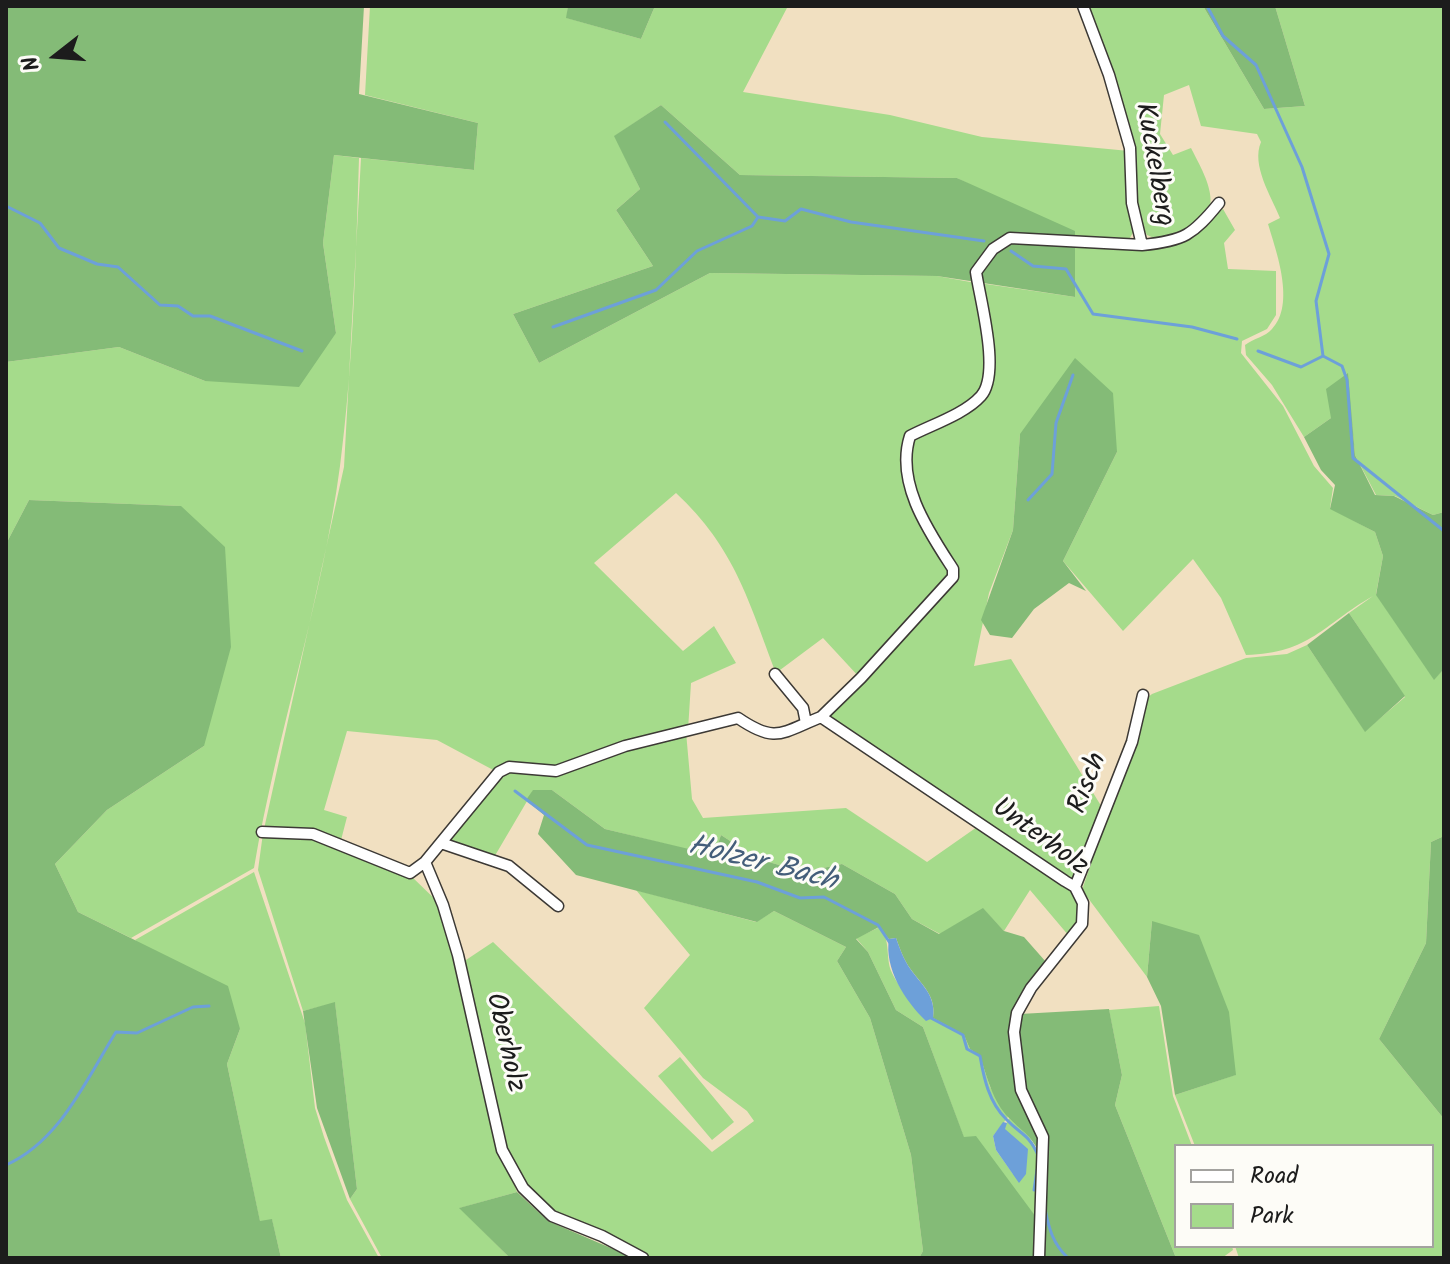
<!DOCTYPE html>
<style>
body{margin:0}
#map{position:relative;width:1450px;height:1264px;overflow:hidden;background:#f1e0c1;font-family:Kalam,sans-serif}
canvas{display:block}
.frame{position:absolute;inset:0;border:8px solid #1c1c1c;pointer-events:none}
.legend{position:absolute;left:1174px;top:1144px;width:260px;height:104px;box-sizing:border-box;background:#fdfcf7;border:2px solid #a3a29f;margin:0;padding:10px 14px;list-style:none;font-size:24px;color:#1c1c1c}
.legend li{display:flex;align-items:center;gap:16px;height:40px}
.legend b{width:40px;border:2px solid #a3a29f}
.north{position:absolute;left:16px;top:16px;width:80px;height:80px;-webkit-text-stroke:6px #fdfcf7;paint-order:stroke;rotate:253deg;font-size:22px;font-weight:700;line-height:32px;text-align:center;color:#1c1c1c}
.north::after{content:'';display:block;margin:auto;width:28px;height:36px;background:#1c1c1c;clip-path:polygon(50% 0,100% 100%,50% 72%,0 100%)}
</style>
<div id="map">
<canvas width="1450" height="1264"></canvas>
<div class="frame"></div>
<ul class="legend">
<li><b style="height:10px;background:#fff"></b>Road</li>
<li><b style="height:22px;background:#a5db8b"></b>Park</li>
</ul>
<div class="north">N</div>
</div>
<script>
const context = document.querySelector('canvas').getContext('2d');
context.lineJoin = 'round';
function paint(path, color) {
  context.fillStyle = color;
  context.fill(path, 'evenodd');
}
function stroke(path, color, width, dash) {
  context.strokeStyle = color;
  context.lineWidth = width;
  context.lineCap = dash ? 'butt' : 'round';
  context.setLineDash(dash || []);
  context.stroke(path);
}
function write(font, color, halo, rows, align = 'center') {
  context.font = font + ' Kalam,sans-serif';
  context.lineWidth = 6;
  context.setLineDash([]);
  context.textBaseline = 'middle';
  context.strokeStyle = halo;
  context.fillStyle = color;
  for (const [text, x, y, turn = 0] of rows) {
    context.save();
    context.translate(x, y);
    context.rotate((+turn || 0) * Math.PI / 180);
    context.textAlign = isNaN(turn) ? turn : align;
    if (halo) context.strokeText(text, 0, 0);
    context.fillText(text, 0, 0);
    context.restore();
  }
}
paint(new Path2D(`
 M370 6H568L567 18 641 39 655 6H788L743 92 890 115 982 137 1129 151 1134 231 1128 241 1075 239 957 178 740 175 661 105 615 136 640 189 616 210 653 266 513 314 539 363 710 273 937 276 976 283 988 358 979 396 909 435 912 497 952 577 860 678 823 638 776 673C748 600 735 548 676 493L594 563 683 651 714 626 736 663 691 683 688 730 555 770 497 772 437 740 347 731 324 810 347 817 340 844 264 829 344 467 361 158 474 170 478 123 365 95Z
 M1084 6H1203L1264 109 1305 106 1275 6H1444V512L1433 515 1395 496 1376 495 1355 455 1347 373 1331 418 1304 437 1272 385 1246 355 1245 345C1254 338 1265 337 1272 329 1296 304 1276 251 1268 224L1280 218C1271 196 1251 165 1261 142L1257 134 1201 126 1189 85 1164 95 1160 134 1173 155 1191 148C1203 172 1226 207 1196 228 1186 234 1170 237 1159 240L1147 235 1138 219 1134 172Z
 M334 155 359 158C356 258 353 367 340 466 322 602 277 733 254 868L131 938 78 912 55 864 107 810 204 746 180 506 29 500 6 544V362L119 347 205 381 336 333 323 243Z
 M1223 209 1235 230 1224 243 1228 269 1276 271V315L1267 329 1242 341 1241 353 1283 406 1314 466 1333 488 1330 508 1375 532 1383 556 1376 594 1434 679 1444 669V836L1431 842 1426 943 1379 1039 1444 1119V1258H1239L1235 1246H1432V1146H1195L1175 1095 1235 1075 1152 921 1147 977 1082 890 1147 698 1152 694 1246 658 1287 654 1307 645 1365 731 1405 697 1349 613 1373 596C1322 625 1311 653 1246 655L1221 598 1193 559 1123 631 1063 561 1117 452 1020 434 1013 530 989 593 974 666 1011 659 1103 809 1073 880 822 717 954 579C935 542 898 479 911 437L967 408 988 388 979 283 1075 297V243L1157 247Z
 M686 732 692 799 703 818 846 808 927 862 977 827C1002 843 1074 880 1080 907 1082 919 1075 926 1069 936L1030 890 1004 931 983 909 940 934 912 919 895 894 842 864 804 872 758 859 721 835 714 856 605 829 552 790 533 791 493 859 443 842 509 769 556 772Z
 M302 832 409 874 442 906 502 1151 517 1192 460 1208 510 1258H382L350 1199 357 1189 335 1003 303 1011 258 870 263 833Z
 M254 872 305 1023 315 1108 324 1137 347 1200 379 1258H281L272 1220 260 1222 227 1064 240 1029 135 940Z
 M636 890 756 922 774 911 846 947 837 961 870 1018 911 1155 923 1251 919 1258H647L552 1216 522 1190 504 1149 463 962 493 942 712 1152 754 1121 747 1111 703 1078 644 1008 690 955Z
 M880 927C890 941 886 951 890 968 893 979 917 1012 926 1020L933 1018 964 1035 970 1049 980 1056 990 1087 1008 1117 993 1136 996 1150 1013 1174 1004 1129 1009 1118C1051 1150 1039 1170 1036 1217L964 1138 923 1027 896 1010 868 952 856 938Z
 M1159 1006 1173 1096 1192 1146H1176V1246H1232L1233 1250 1222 1258H1176L1115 1105 1122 1075 1109 1010Z
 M680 1057 734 1122 712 1140 658 1076Z`), '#a5db8b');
paint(new Path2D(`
 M6 6H364L359 94 478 123 474 170 334 155 323 243 336 333 299 387 205 381 119 347 6 362Z
 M568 6H655L641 39 566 18Z
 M1203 6H1275L1305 106 1264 109Z
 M661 105 740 175 957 178 1075 231V297L937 276 710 273 539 363 513 314 653 266 616 210 640 189 614 136Z
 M1075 358 1113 393 1117 452 1063 561 1086 591 1069 583 1034 609 1012 638 990 635 981 620 1013 530 1020 434Z
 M1348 373 1355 455 1375 495 1394 496 1433 515 1444 512V669L1434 680 1376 595 1383 556 1375 532 1330 509 1335 485 1321 470 1304 437 1331 418 1326 389Z
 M29 500 181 506 225 547 231 647 204 746 107 810 55 864 78 912 228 986 240 1029 227 1064 260 1221 272 1219 281 1258H6V544Z
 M1349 613 1405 696 1365 732 1307 645Z
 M533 790H552L605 829 714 855 721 835 758 859 804 872 842 864 895 894 912 919 939 934 983 908 1004 931 1024 937 1046 962 1021 999 1014 1062 1042 1137 1041 1156C1031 1135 1025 1134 1009 1118 993 1102 987 1077 980 1056L970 1049 964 1035 933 1018C937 992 917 982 906 962 902 955 899 946 896 938L889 939 879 927 856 939 868 952 896 1010 923 1027 964 1137 976 1136 1036 1217V1258H919L923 1251 911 1155 870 1018 837 961 846 947 774 911 757 922 576 875 538 834 544 815 526 800Z
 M1444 836V1119L1379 1039 1426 943 1431 842Z
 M1152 921 1199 935 1229 1012 1236 1075 1175 1095 1161 1006 1147 977Z
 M335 1002 357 1189 350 1199 317 1108 303 1011Z
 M1109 1009 1122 1075 1115 1105 1176 1258H1041L1044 1138 1022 1090 1016 1062 1020 1014Z
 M517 1192 548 1221 634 1258H510L459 1208Z`), '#84bb77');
paint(new Path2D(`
 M896 938C899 946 902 955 906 962 916 981 937 992 933 1018L926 1021C905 1001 884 968 889 939Z
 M1003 1122 1007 1123 1005 1129 1028 1149 1026 1174 1019 1183 996 1150 993 1136Z`), '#6da0d9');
stroke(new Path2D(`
 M1207 6 1223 36 1256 65 1302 167 1329 254 1316 301 1323 356 1342 366 1347 380 1353 458 1444 531
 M665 122 758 217 785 221 801 209 851 222 984 241
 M6 206 40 223 59 248 97 264 118 267 160 305 178 306 193 316H210L302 351
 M1011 251 1033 266 1066 269 1093 314 1192 327 1237 339
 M553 327 656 290 697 251 752 226 758 217
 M1258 351 1301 367 1323 356
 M1028 500 1052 474 1056 423 1073 375
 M515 791 587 845 757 882 800 898 824 897 878 925 890 943
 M929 1017 963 1035 967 1049 980 1056C984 1079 989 1102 1006 1119 1021 1135 1028 1133 1038 1155
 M6 1165C60 1141 86 1080 116 1032L137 1033 193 1007 209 1006
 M1034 1190 1037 1170
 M1045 1209C1049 1229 1053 1244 1068 1258`), '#6da0d9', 3);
const minor = new Path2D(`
 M1083 6 1109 75 1130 148 1132 203 1142 245C1184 241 1193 235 1219 203
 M775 674 803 708 806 723
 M821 717 861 678 953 577V569C929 532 895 483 910 436 931 425 965 414 981 396 1001 373 980 300 976 272L993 249 1010 238 1142 245
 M262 832 313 834 410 873 425 862 499 772 509 767 556 771 625 746 738 718C776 744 781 733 821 717L1065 881 1075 887 1083 903 1082 924 1031 988 1017 1013 1014 1032 1021 1090 1043 1137 1039 1258
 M441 843 509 866 558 906
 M425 862 443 905 458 955 502 1150 523 1188 552 1216 602 1236 643 1258
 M1075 887 1132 742 1143 695`);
stroke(minor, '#3c3935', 13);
stroke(minor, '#fff', 10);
write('28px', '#1c1c1c', '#fdfcf7', [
 ["Kuckelberg",1152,165,80],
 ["Risch",1090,784,-69],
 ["Unterholz",1039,839,36],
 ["Oberholz",503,1043,77]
]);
write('italic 30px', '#445e7a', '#fdfcf7', [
 ["Holzer Bach",762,866,14]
]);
</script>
